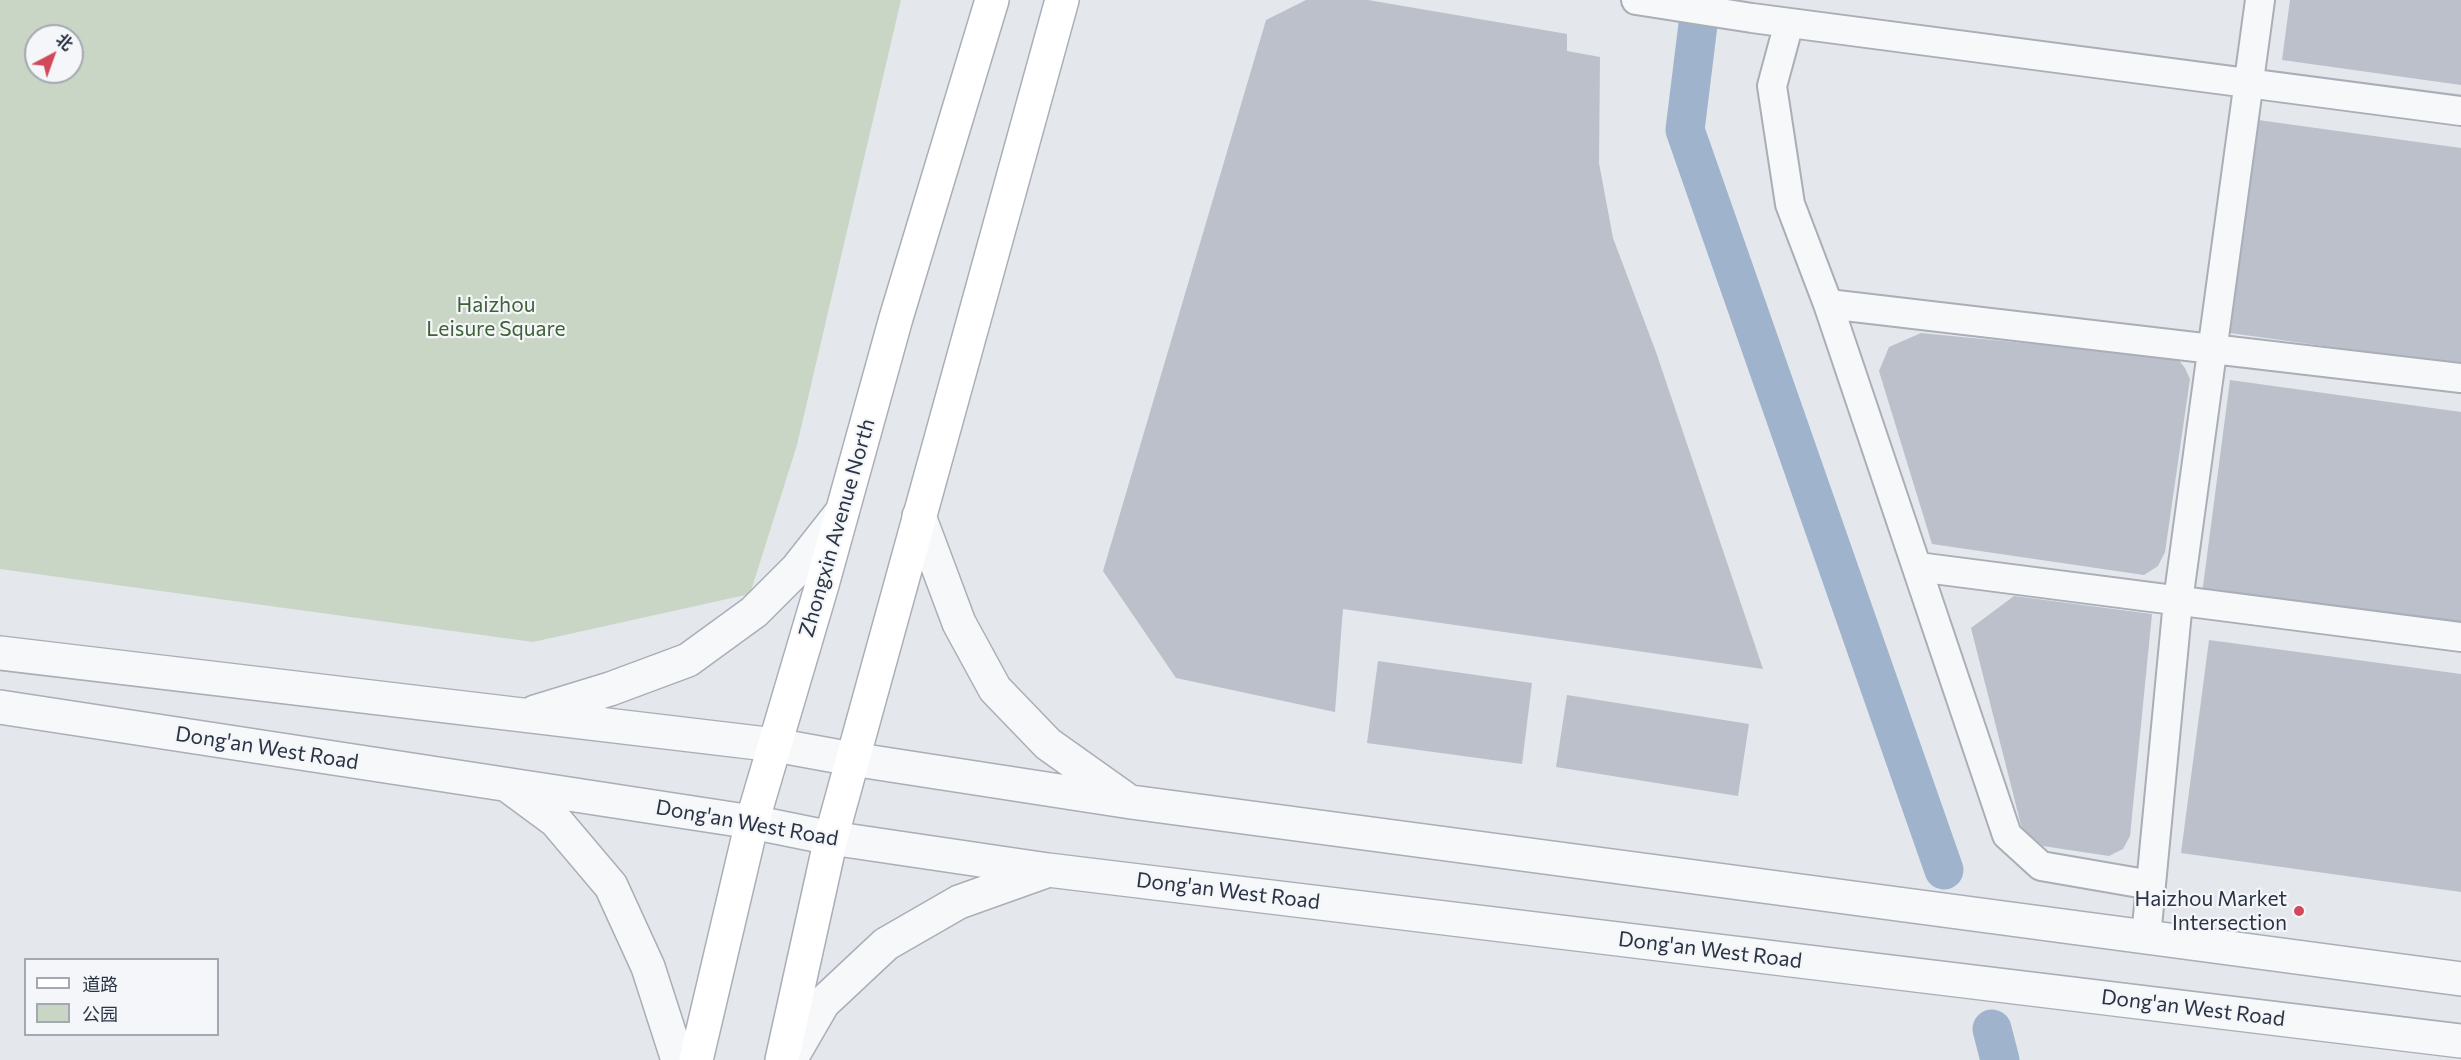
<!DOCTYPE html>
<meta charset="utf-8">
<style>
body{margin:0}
#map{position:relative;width:2461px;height:1060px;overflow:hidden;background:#e4e7ec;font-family:Commissioner,"Noto Sans SC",sans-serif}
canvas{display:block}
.legend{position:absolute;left:24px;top:958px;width:195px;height:78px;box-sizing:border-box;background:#f4f6f9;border:2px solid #a4a8b1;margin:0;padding:8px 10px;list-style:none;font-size:18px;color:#2b3445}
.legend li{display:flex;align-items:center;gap:12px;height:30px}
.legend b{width:30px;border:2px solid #a4a8b1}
.north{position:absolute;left:24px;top:24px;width:60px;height:60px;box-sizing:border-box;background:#f4f6f9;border:2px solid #a4a8b1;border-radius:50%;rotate:41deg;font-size:16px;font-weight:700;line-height:24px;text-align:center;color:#2b3445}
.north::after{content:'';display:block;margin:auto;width:21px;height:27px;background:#d1495b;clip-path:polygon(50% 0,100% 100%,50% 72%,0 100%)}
</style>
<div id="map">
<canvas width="2461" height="1060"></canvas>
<ul class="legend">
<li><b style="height:8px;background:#fff"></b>道路</li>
<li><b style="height:16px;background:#c9d6c5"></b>公园</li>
</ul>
<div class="north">北</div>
</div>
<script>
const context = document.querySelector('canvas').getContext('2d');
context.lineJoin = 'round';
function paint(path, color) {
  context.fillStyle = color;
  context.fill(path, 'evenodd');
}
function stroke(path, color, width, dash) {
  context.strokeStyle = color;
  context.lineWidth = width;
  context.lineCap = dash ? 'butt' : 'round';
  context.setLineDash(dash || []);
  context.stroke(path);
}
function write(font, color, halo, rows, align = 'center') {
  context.font = font + ' Commissioner,sans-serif';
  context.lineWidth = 4.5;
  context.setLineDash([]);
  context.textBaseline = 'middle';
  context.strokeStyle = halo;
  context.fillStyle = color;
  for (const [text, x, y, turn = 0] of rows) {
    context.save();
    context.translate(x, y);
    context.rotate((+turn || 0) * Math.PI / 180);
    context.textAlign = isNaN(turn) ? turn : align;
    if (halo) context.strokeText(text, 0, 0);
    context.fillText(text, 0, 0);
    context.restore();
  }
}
paint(new Path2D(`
 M0 0H901L797 445 750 594 533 642 0 569ZM36 36H72V72H36Z`), '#c9d6c5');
stroke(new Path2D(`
 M1701 0 1685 130 1944 870
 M1992 1029 2000 1060`), '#9fb4cc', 39);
paint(new Path2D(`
 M1306 0H1368L1567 34V51L1600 57 1599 163 1613 238 1656 352 1763 669 1343 609 1335 712 1176 678 1103 571 1266 20Z
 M2290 0H2461V85L2282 60Z
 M2258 120 2461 148V365L2230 333Z
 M1921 333 2177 358 2185 368 2190 379 2165 552 2158 566 2144 575 1932 544 1879 371 1889 347Z
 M2230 380 2461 412V630L2202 594Z
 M2014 596 2152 614 2130 836 2123 849 2109 856 2043 846 2022 829 1971 628Z
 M2209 640 2461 674V892L2181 853Z
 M1378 661 1532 683 1522 764 1367 743Z
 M1567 695 1749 724 1738 796 1556 767Z`), '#bbc0ca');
const minor = new Path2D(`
 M1636 0 1752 18 2461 111
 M1789 23 1772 86 1790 204 1828 304 2007 835 2041 866 2151 885
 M1828 304 2461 378
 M1918 567 2461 637
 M2146 937 2178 601 2260 0`);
const tertiary = new Path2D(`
 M919 516 959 623 995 689 1048 744 1124 798
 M0 653 775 745 852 759 1131 802 2461 979
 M0 707 752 822 831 838 1048 870 2461 1041
 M535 712 610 689 688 660 754 612 797 569 842 512
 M510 787 556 821 611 886 648 967 678 1060
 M790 1060 823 1003 886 944 959 902 1046 871`);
const secondary = new Path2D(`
 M696 1060 752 822 822 585 896 318 992 0
 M782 1060 831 838 1062 0`);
stroke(minor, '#a9aeb7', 32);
stroke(tertiary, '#a9aeb7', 36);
stroke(secondary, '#a9aeb7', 36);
stroke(minor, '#f7f8fa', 28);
stroke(tertiary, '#f7f8fa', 33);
stroke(secondary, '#fff', 33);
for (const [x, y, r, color] of [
 [2299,911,6,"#d1495b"]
]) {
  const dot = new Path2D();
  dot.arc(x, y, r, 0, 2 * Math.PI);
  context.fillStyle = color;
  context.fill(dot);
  stroke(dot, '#f4f6f9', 2);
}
write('21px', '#3f6138', '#f4f6f9', [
 ["Haizhou",496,305],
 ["Leisure Square",496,329]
]);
write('21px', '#2b3445', '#f4f6f9', [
 ["Zhongxin Avenue North",837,528,-74],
 ["Dong'an West Road",267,748,9],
 ["Dong'an West Road",747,823,10],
 ["Dong'an West Road",1228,891,7],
 ["Dong'an West Road",1710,950,7],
 ["Dong'an West Road",2193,1008,7]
]);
write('21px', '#2b3445', '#f4f6f9', [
 ["Haizhou Market",2287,899],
 ["Intersection",2287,923]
], 'right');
</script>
